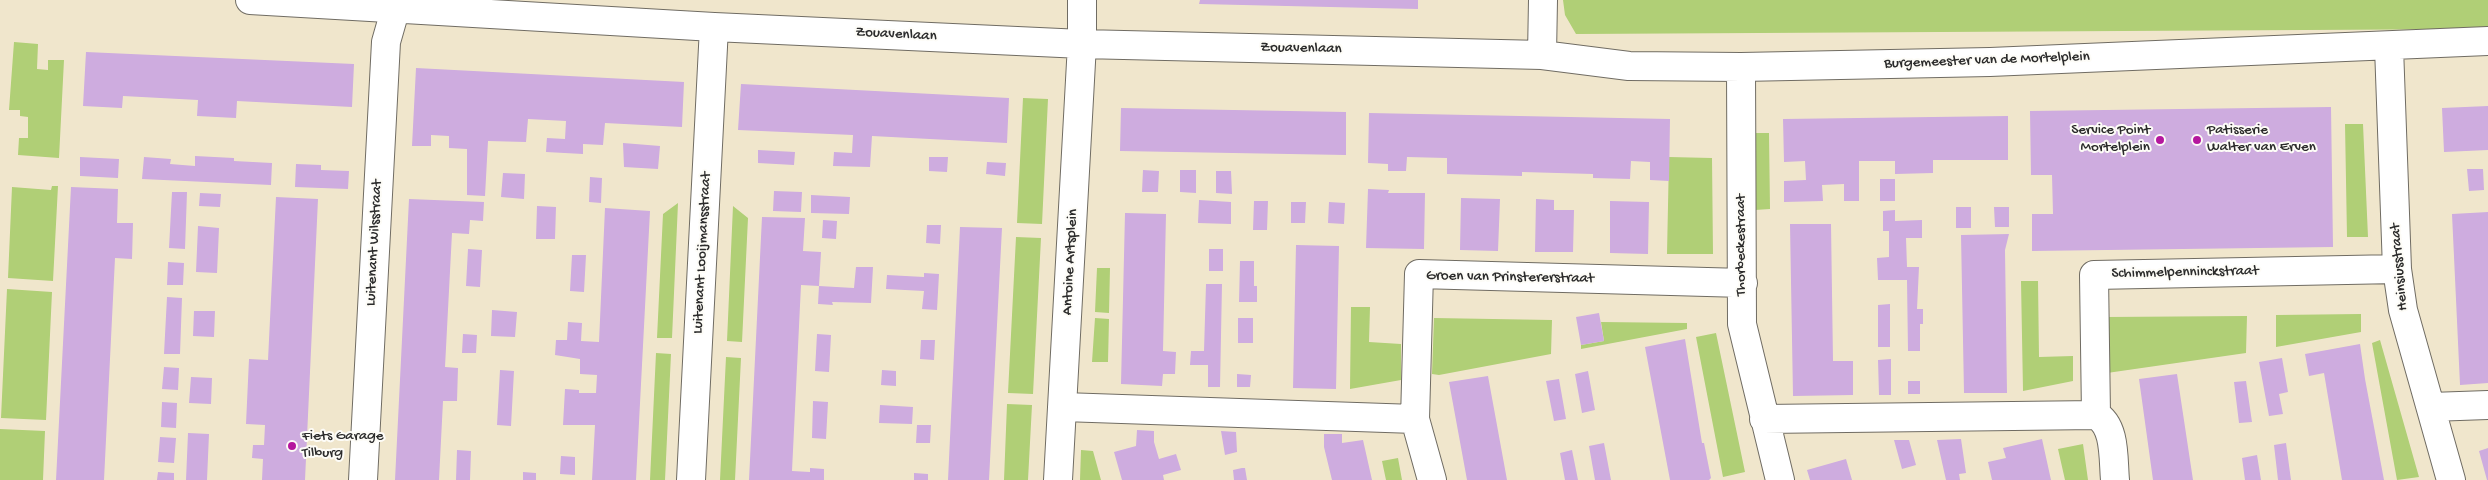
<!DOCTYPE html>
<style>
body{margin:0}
canvas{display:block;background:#f0e6cc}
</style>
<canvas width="2488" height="480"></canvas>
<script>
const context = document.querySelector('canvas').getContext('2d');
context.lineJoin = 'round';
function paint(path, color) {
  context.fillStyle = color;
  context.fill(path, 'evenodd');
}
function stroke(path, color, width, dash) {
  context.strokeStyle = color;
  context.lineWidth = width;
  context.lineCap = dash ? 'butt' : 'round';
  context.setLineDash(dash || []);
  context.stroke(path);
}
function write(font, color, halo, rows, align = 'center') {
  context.font = font + ' "Gochi Hand",sans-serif';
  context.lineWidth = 4;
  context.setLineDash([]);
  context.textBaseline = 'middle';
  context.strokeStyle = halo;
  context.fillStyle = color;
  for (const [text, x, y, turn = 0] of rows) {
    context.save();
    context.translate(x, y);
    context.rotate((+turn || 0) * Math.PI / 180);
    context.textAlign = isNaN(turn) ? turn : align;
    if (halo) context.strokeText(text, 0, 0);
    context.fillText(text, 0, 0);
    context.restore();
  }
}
paint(new Path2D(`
 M1563 0H2488V29L1576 34 1565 15Z
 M14 42 38 44 37 69 48 70V60H64L59 158 18 155 19 138H28V117L20 116V110H9Z
 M1023 98 1048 99 1042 224 1017 223Z
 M2345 124H2363L2368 237H2347Z
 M1754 133H1769L1770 209 1755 210Z
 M1669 157 1712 158 1713 254H1667Z
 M52 186H58L53 281 8 278 12 187 51 190Z
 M678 203 672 338H657L663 214Z
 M733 206 748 218 742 342 727 341Z
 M1016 237 1041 238 1033 394 1008 393Z
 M1097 268H1110L1109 313 1095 312Z
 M2021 281H2038L2039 357 2073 356V381L2023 391Z
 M7 289 52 292 46 420 1 418Z
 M1351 307H1370L1369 342 1401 344V380L1350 389Z
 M2361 314V332L2276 347V315Z
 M2247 316 2246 353 2107 373 2106 317Z
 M1095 318 1109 319 1108 362H1092Z
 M1434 318 1552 320 1551 354 1439 375 1432 374Z
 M1601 322 1687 323V329L1581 349V345L1604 341Z
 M1716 333 1745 472 1723 477 1696 337Z
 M2380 340 2419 477 2397 480 2372 343Z
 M656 353 671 354 665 480H650Z
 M726 357 741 358 735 480H720Z
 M1007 404 1032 405 1028 480H1004Z
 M0 429 45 431 43 480H0Z
 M2083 444 2088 480H2065L2058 449Z
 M1081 450 1093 451 1101 480H1080Z
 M1398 458 1402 480H1386L1382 461Z`), '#b0cf76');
paint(new Path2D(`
 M1200 0H1418V9L1199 4Z
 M86 52 354 64 352 107 237 101 236 118 197 116 198 100 123 96 122 108 83 106Z
 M416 68 684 82 682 127 605 123 603 145 583 144V154L546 152 547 138 565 139 566 121 528 119 526 142 488 141 485 196 467 195V149L449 148V136L431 135V146H412Z
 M741 84 1009 98 1007 143 872 136 870 167 833 166 834 152 852 153 853 135 738 130Z
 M2488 106V150L2444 152 2442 108Z
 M2331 107 2333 247 2032 251V214H2053L2052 175H2031L2030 111Z
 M1121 108 1346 112V155L1120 151Z
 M1369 113 1670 119 1669 181 1650 180V162L1631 161 1630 179 1593 178V174L1522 172V176L1447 174V158L1407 157 1406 171H1388V164L1368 163Z
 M2008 116V160H1933V173L1895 174V161H1859V201H1844V184L1822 185 1823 201 1784 202V181L1806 180 1805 161 1784 162 1783 119Z
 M623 143 660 146 658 169 624 167Z
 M758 150 795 152 794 165 758 163Z
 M195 156 234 158V161L272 163 271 185 142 179 144 157 171 159 170 164 195 166Z
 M80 157 119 159 118 178 80 176Z
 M929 157H948L947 172 929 171Z
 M987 162 1006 163 1005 176 986 174Z
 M296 164 321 165V170L349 171 348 189 295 187Z
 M2467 169H2483L2484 190 2469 191Z
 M1143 170 1159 171 1158 192H1142Z
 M1180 170H1196V193L1180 192Z
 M1216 171H1231L1232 194 1216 193Z
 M503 173 525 174 524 199 501 197Z
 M590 177 602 178 601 203 589 202Z
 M1880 179H1895V201H1880Z
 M71 187 118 189 117 223H133L132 259 115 258 104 480H56Z
 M1368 189 1389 190 1388 193H1425L1424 249 1366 248Z
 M774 191 802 192 801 212 773 211Z
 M172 192H187L185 249 169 248Z
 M200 193 221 194 220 207 199 206Z
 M811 195 850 197 849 214 811 213Z
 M276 197 318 199 305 480H262L263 459 252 458 253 445H264L265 425 246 424 249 359 268 360Z
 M1461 198 1500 199 1498 251 1460 250Z
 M409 199 484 202 483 221 470 220 469 234 452 233 445 367 458 368 457 401H443L439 480H395Z
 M1536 199 1554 200V210H1574L1573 252H1535Z
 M1199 200 1231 202V224L1198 223Z
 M1254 201H1268L1267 230H1253Z
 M1610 201 1649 202 1648 254 1610 253Z
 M1291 202H1306L1305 223H1291Z
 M1329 202 1345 203 1344 224 1328 223Z
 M537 206 556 207 555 239H536Z
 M1956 207H1971V228H1956Z
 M1994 207H2009V227H1995Z
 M605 208 650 211 636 480H592L595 425H563L565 389 579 390V393H596L597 375 580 374V359L555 355 556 340H567L568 322 582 323 581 341 599 342Z
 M1895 210V221L1922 220V238H1906L1907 267H1919L1917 309H1923V324H1920V351H1908L1907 280H1878L1877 258 1889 257V231H1883V211Z
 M2488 212V383L2460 385 2452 214Z
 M1125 213 1166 214 1163 351 1176 352 1175 374H1163L1162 386 1121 384Z
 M762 217 805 218 803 251 821 252 819 286 801 285 792 471 810 472V468L824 469V480H749Z
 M823 220 837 221 836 239 822 238Z
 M1790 224H1831L1833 361H1853V395L1793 396Z
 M927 225H941L940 244 926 243Z
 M198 226 219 228 217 273 196 272Z
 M960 227 1002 228 989 480H948Z
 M2009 234 2005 250 2007 393H1964L1961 235Z
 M1296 245 1339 246 1336 389 1293 388Z
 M468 249 482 250 480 287 466 286Z
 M1209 249H1223V271H1209Z
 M572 255H586L584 292 570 291Z
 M1240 261H1254V286H1257V302H1239Z
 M168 262 184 263 183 285H167Z
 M856 267H873L871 303 832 302 833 305 818 304 819 286 854 288Z
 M924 273 939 274 937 310 922 309 924 291 886 289 887 275 924 277Z
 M1206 284H1222L1220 387H1208V365H1190L1191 351H1204Z
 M167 297 182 298 180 354H164Z
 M1890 304V347H1878V305Z
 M492 310 517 312 515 337 491 336Z
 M194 311H215L214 337 193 336Z
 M1599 313 1604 341 1581 345 1576 317Z
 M1238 318H1253V343H1238Z
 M463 334 477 335 476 353H462Z
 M817 334 831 335 829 372 815 371Z
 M1685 339 1702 443H1704L1711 478 1709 480H1670L1645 347Z
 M921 340H935L934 360 920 359Z
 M2360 344 2365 379 2384 480H2342L2324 373 2309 376 2305 354Z
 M2282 358 2288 392 2279 394 2283 414 2269 416 2259 362Z
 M1891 359V395H1879L1878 360Z
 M164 367 179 368 178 390 162 389Z
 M500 370 514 371 511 426 497 425Z
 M882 370 896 371V386L881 385Z
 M1588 371 1595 410 1582 413 1575 374Z
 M1237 374 1251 375 1250 387H1237Z
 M2177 374 2193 480H2153L2139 379Z
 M1488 376 1507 480H1467L1449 382Z
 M191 377 212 378 211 404 189 403Z
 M1559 379 1566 419 1554 421 1546 381Z
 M1908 381H1920V394H1908Z
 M2246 381 2252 422 2239 423 2234 382Z
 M813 401 828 402 826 439 812 438Z
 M162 402 177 403 176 428 161 427Z
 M880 405 913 407 912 424 879 423Z
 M917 425H931L930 443H916Z
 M1137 430 1154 431V442L1159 459 1176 454 1181 470 1163 475 1164 480H1122L1114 452 1136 446Z
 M1221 431 1236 432 1237 452 1225 455Z
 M188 433 209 434 207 480H186Z
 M1324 434H1342V443L1363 440 1372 480H1332L1324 447Z
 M160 437 176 438 174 463 158 462Z
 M1961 439 1966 473 1959 474 1960 480H1946L1937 440Z
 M2042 439 2051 480H1992L1988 462 2006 458 2003 448Z
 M1894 440H1909L1916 465 1902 469Z
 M1604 443 1611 480H1595L1589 446Z
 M2286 443 2291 480H2278L2274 445Z
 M2488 448V480H2487L2479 451Z
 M457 450 471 451 470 480H456Z
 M1572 450 1578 480H1565L1560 453Z
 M2257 455 2261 480H2245L2242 458Z
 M561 456 575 457V475L560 474Z
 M1846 459 1852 480H1810L1807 470Z
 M1242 468H1245L1247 480H1234L1233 470Z
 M158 472 174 473V480H157Z
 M523 472 536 473V480H523Z
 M914 473 928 474V480H914Z`), '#ceacdf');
const minor = new Path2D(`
 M250 0 714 27 1082 44 1542 55 1629 66 1741 67 1990 62 2488 41
 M2389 47 2397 269 2403 310 2451 480
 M1542 55 1543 0
 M1741 67 1742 324 1780 480
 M1063 407 1415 419
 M2431 407 2488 405
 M1764 419 2096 415
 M363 480 386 42 398 0
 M691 480 714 27
 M1058 480 1082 44V0
 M1432 480 1415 419 1419 274 1743 283
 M2115 480C2113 459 2116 426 2096 415L2094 275 2397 269`);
stroke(minor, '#706c63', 30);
stroke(minor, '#fff', 28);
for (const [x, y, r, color] of [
 [2160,140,5,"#b5179e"],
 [2197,140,5,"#b5179e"],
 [292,446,5,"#b5179e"]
]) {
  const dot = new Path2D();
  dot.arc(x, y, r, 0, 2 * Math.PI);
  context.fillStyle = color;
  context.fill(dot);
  stroke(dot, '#fdfcf7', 2);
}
write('15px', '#2b2b2b', '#fdfcf7', [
 ["Zouavenlaan",896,35,3],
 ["Zouavenlaan",1301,49,1],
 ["Burgemeester van de Mortelplein",1987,61,-2],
 ["Luitenant Wilsstraat",375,243,-87],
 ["Thorbeckestraat",1742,245,-90],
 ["Luitenant Looijmansstraat",703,253,-87],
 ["Antoine Artsplein",1071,262,-87],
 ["Heinsiusstraat",2400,267,-95],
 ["Schimmelpenninckstraat",2185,273,-1],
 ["Groen van Prinstererstraat",1510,278,1]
]);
write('15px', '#2b2b2b', '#fdfcf7', [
 ["Service Point",2150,131,"right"],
 ["Mortelplein",2150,148,"right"],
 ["Patisserie",2207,131],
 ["Walter van Erven",2207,148],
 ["Fiets Garage",302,437],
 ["Tilburg",302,454]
], 'left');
</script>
